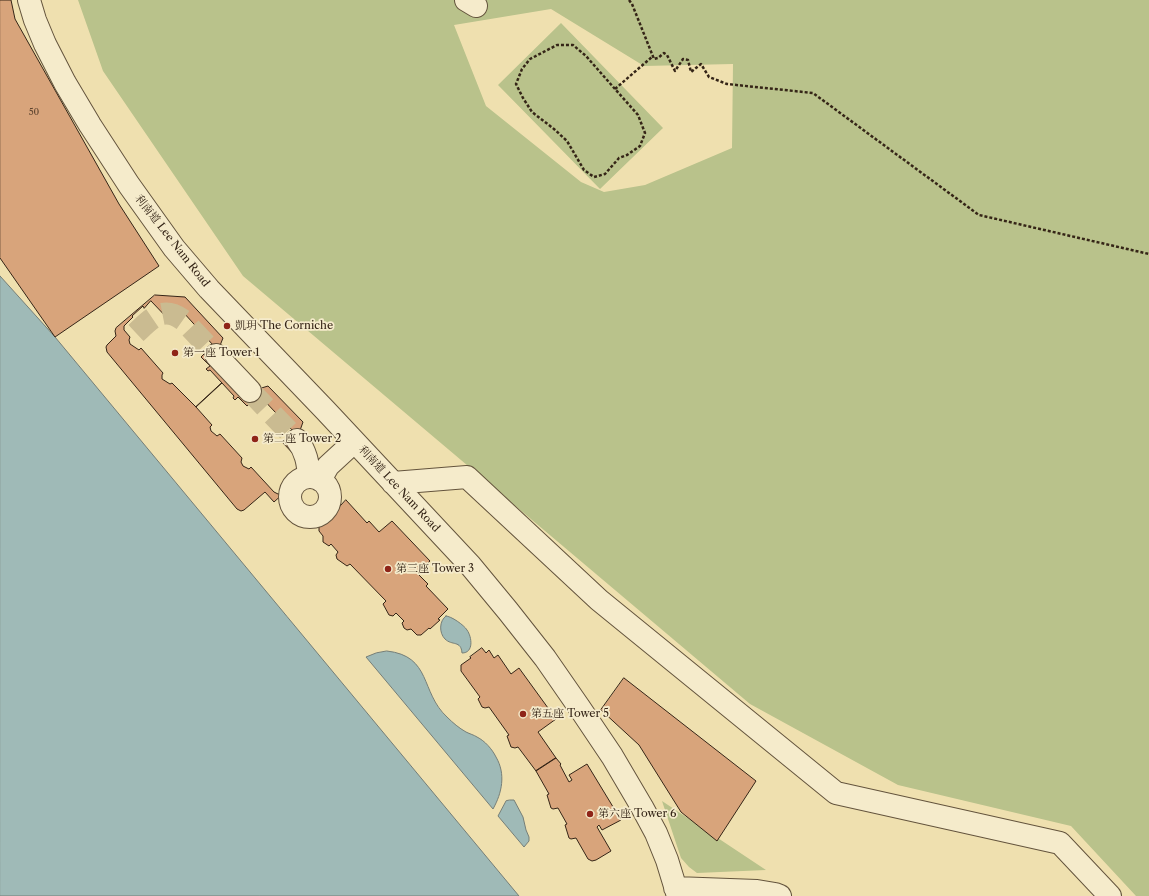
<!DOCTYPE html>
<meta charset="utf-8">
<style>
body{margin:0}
canvas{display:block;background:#efe0af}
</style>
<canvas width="1149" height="896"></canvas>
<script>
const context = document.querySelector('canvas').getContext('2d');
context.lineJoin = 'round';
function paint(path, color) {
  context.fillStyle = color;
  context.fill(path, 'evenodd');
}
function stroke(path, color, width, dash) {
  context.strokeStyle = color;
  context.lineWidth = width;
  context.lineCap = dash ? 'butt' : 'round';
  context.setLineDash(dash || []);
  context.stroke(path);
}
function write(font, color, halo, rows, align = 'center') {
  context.font = font + ' "Libre Caslon Text","Noto Serif TC",serif';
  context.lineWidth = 3.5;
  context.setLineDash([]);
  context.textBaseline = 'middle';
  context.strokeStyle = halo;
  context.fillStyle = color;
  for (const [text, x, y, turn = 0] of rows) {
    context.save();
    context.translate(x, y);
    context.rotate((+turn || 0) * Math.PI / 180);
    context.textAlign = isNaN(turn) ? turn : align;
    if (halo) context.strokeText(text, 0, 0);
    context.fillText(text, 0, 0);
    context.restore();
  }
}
paint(new Path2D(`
 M78 0H1149V896H1136L1071 826 898 785 750 704 243 276 103 71ZM551 9 644 66 733 64 732 148 645 185 604 192 581 182 486 106 454 25Z
 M561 23 663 128 600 189 498 85Z
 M662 801 766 870 697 873 689 867 681 858Z`), '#b9c28b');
const water = new Path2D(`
 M0 276 55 337 519 896H0Z
 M446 616C451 616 464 625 467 630 472 637 474 653 462 653 461 640 452 646 445 639 439 633 439 621 446 616Z
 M387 651C432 656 420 692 447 717 453 723 459 728 466 732 470 734 474 735 477 737 485 741 492 749 496 757 506 774 502 793 493 809L366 657 376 653Z
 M510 800H514L523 817 526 830 529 837V841L524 847 498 816 506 801Z`);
paint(water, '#9fbab7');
stroke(water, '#757e77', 1);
const building = new Path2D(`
 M0 0H11L15 19 119 204 159 266 55 337 0 258Z
 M155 295 185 297 223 338 213 363 242 394 268 386 303 422 293 450 310 469 274 502 265 492 244 510 241 511 237 509 107 352 106 347 107 345 116 336 115 331 116 328Z
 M151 301 172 323 183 312 213 345 201 357 210 366 206 369 208 371 210 370 222 383 196 407 172 383 170 384 162 379V375L163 373 141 348 139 350 130 344 129 340 130 337 124 330V326L133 317 132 316 143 306 144 308Z
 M222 383 234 396 233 398 235 400 238 397 247 406 259 395 293 431 282 442 303 464 305 474 290 487 289 486 280 494H278L274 492 251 467 249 469 243 466 241 462 242 458 220 434 217 436 211 431 210 427 212 425 196 407Z
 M346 500 367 523 369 521 379 532 392 521 430 561 417 573 428 584 426 586 448 609 438 619 440 620 430 629 429 628 421 635H417L411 629 407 630 404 628 402 623 404 621 396 613 393 616 389 615 383 604 386 601 350 564 347 566 337 559 336 555 338 552 331 544 329 546 323 542V536L319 531V526L326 519 325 517 334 508 336 510Z
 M482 648 486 653 489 650 494 658 498 655 511 674 519 668 556 719 538 732 556 758 536 771 518 747 515 748 511 747 507 736 509 735 489 707 485 708 482 707 478 699 480 697 461 671V665L471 658 470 657Z
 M624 678 756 781 717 841 681 812 639 745 601 710Z
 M556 758 561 764 560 765 569 782 572 780 569 775 587 764 621 820 602 830 599 825 597 827 611 851 596 860 592 861 588 859 576 838 571 839 569 838 565 825 567 824 558 808 553 809 551 808 547 795 549 794 536 771Z`);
paint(building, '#d8a47b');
stroke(building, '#352517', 1);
stroke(new Path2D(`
 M136 333C151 319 162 305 183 320L216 355
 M250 391 297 440`), '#cabb91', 22, [22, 11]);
const minor = new Path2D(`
 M29 0 35 20 45 44 65 83 90 125 129 185 174 248 209 289 326 411 470 565 508 611 545 658 579 707 612 756 642 807 656 833 667 860 678 896
 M466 0 476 6
 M216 355 250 391
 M297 440C306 451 308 463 309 477
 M290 497a20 20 0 1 1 40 0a20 20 0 1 1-40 0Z
 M320 480 328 466 354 442
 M393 483 467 477 599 600 836 793 1060 843 1110 896
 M675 888 757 891 775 894 780 896`);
stroke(minor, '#64543d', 24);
stroke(new Path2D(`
 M629 0 632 4 654 59 658 58 664 53 667 55 675 71 683 59 688 60 691 72 701 64 709 77 727 84 813 93 979 215 1149 254
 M615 89 586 56 573 45H557L530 59 522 69 516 84 523 98 532 112 554 129 567 141 584 170 594 177 605 174 619 158 627 155 640 146 645 133 638 115 615 89 653 56`), '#352517', 2.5, [3, 2]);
stroke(minor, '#f5ebcb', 22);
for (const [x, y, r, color] of [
 [227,326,4,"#8f2418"],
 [175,353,4,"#8f2418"],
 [255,439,4,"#8f2418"],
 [388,569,4,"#8f2418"],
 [523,714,4,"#8f2418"],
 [590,814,4,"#8f2418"]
]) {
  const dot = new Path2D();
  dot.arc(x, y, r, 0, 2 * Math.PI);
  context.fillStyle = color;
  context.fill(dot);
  stroke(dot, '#f5ebcb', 1.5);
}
write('9px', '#5e4530', null, [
 ["50",34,112]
]);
write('11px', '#352517', '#f5ebcb', [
 ["利南道 Lee Nam Road",172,241,52],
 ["利南道 Lee Nam Road",399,489,47]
]);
write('11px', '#352517', '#f5ebcb', [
 ["凱玥 The Corniche",235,326],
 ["第一座 Tower 1",183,353],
 ["第二座 Tower 2",263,439],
 ["第三座 Tower 3",396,569],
 ["第五座 Tower 5",531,714],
 ["第六座 Tower 6",598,814]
], 'left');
</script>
